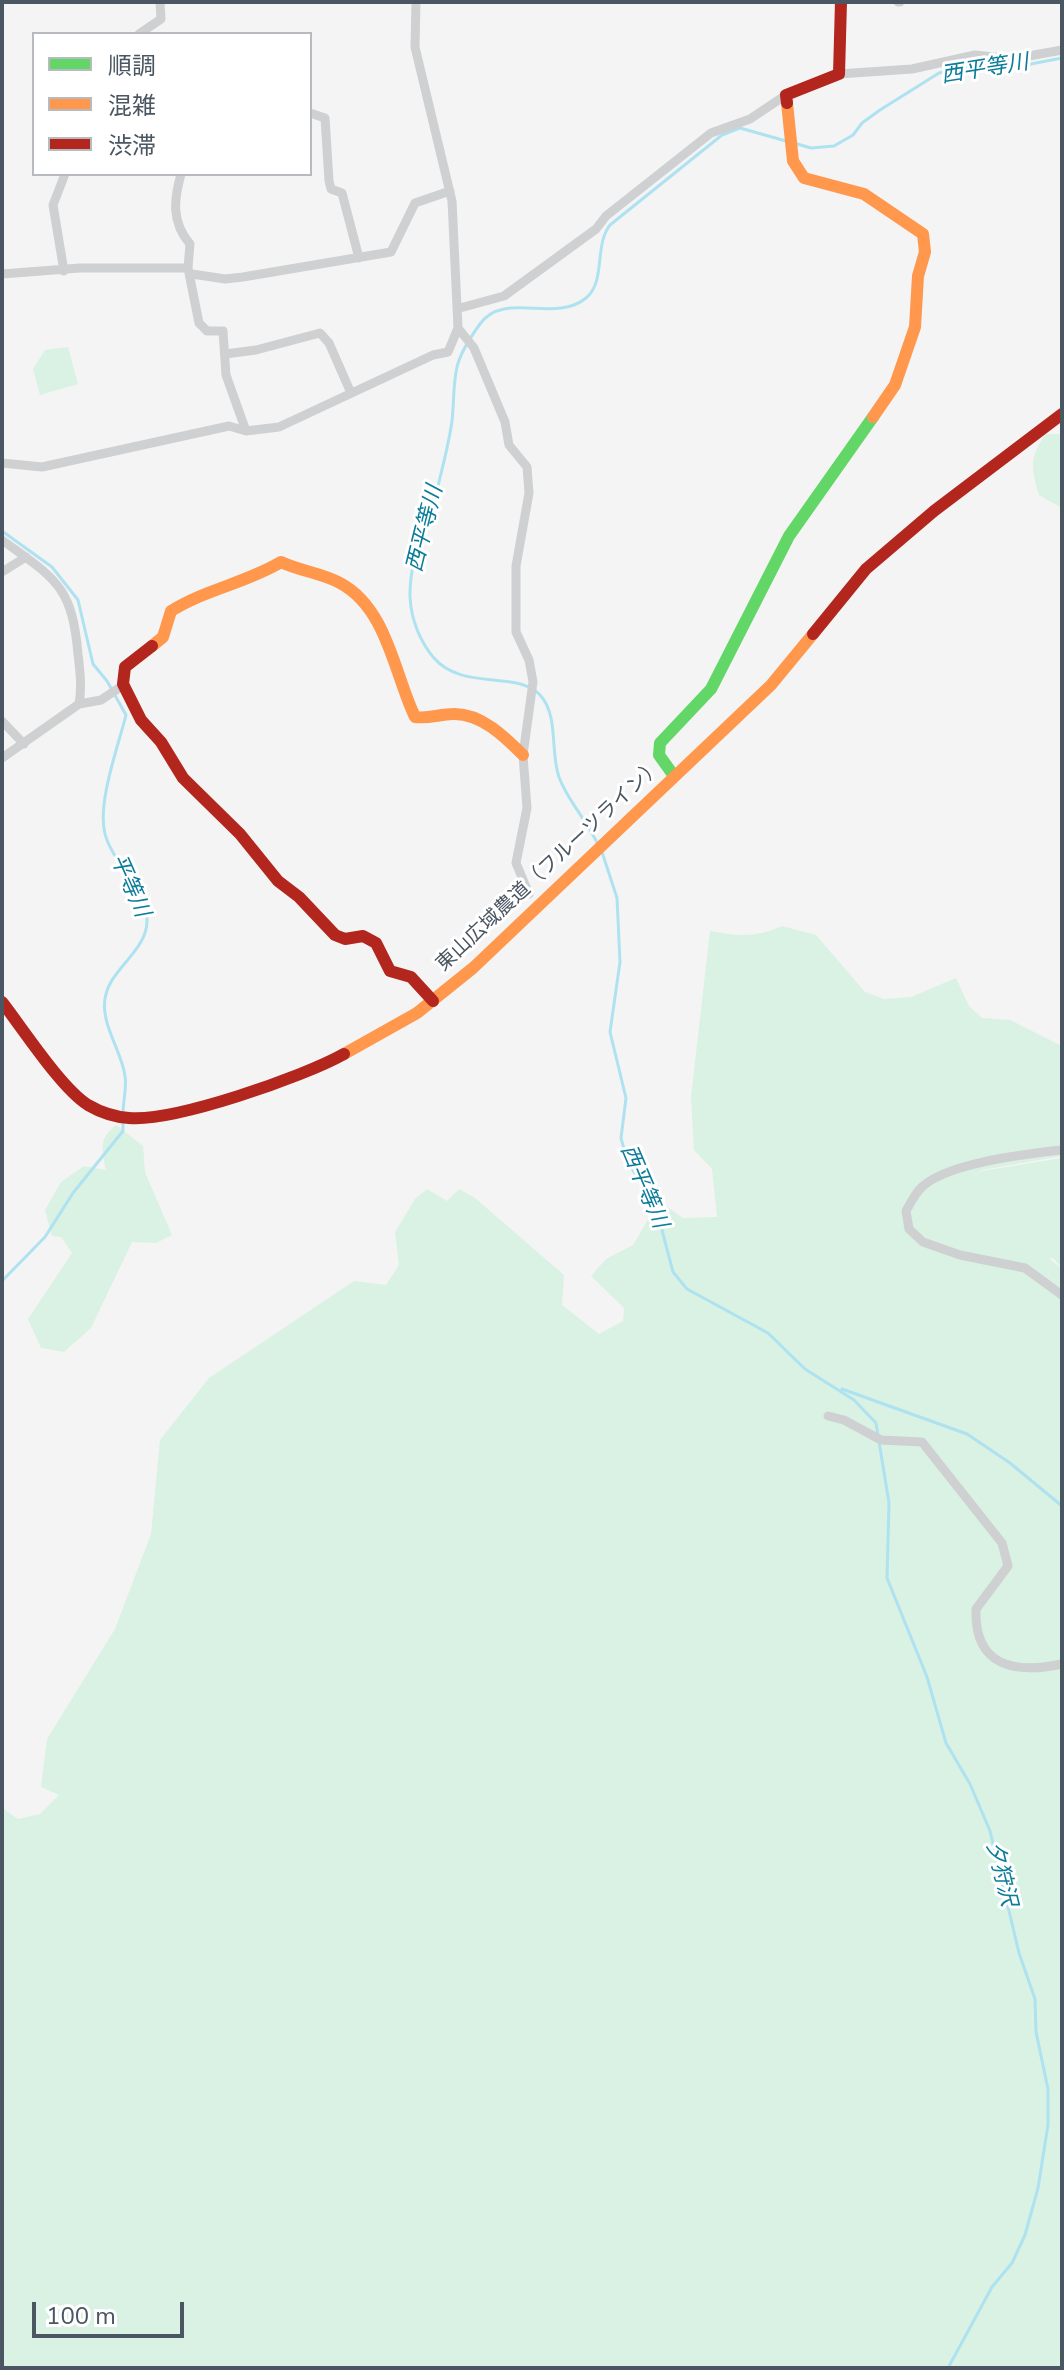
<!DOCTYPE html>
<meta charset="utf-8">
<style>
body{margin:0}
#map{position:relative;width:1064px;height:2370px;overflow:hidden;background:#f4f4f4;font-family:"Nunito Sans","Noto Sans JP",sans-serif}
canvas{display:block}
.frame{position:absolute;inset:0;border:4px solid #4a5661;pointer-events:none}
.legend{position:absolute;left:32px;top:32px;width:280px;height:144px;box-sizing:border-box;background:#fff;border:2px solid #b7bbc0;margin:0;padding:10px 14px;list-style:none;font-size:24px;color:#4a5661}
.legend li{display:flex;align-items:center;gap:16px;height:40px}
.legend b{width:40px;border:2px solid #b7bbc0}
.scale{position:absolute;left:32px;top:2302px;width:152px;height:36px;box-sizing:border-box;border:4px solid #4a5661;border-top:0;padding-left:10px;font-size:24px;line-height:28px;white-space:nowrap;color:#4a5661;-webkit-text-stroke:6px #fff;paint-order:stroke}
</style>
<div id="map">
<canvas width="1064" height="2370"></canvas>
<div class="frame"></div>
<ul class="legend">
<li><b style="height:10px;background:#63d668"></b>順調</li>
<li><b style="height:10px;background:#ff974d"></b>混雑</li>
<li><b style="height:10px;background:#b3261e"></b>渋滞</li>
</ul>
<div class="scale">100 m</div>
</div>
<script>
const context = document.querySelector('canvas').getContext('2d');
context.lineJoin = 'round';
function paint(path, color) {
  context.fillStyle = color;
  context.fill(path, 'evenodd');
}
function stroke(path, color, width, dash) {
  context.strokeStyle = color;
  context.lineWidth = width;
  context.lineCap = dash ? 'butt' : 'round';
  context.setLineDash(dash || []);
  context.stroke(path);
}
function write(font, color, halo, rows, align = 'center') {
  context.font = font + ' "Nunito Sans","Noto Sans JP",sans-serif';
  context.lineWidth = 6;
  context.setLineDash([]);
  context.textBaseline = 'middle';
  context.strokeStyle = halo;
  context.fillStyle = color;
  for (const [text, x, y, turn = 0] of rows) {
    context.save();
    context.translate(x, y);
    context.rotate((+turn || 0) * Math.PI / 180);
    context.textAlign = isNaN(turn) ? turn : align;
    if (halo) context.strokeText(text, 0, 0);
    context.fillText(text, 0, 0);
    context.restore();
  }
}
paint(new Path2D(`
 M68 347 78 384 40 395 33 369 45 350Z
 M1046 434H1062V508L1039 495C1031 469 1029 456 1046 434Z
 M782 926 816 935 865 992 884 999 911 997 956 978 969 1006 982 1018 1010 1020 1062 1046V1156L982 1170 969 1181 982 1171 1062 1158V1268L1053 1258H1049L1062 1269V2368H2V1808L18 1819 40 1814 59 1795 41 1787 47 1739 115 1629 151 1534 160 1440 209 1378 354 1281 386 1285 399 1265 395 1232 415 1199 427 1189 447 1201 459 1189 475 1198 564 1275 562 1305 599 1334 623 1321 624 1308 591 1276 606 1259 633 1245 659 1201 683 1218 717 1217 712 1169 694 1150 691 1097 710 931C737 936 756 938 782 926Z
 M116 1125 143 1146 145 1172 172 1235 156 1243 132 1242 91 1328 64 1352 41 1348 28 1319 72 1253 61 1237 52 1236 45 1210 61 1182 84 1166 106 1170C102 1150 98 1139 116 1125Z`), '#d9f2e3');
stroke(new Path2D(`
 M794 143 811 148 834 146 853 135 862 123 880 110 939 73 960 68 1015 67 1062 58
 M2 531 52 567 78 600 93 664 107 681 126 715C118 747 97 803 105 834 113 864 148 890 147 921 147 950 113 967 106 994 98 1021 122 1051 125 1076 127 1088 123 1101 123 1113
 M598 845C588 821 568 802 559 777 550 753 559 715 540 695 517 670 462 691 434 658 420 642 411 619 410 597 409 557 428 524 438 486 443 465 449 443 452 421 454 404 453 384 457 367 460 354 472 335 480 324 504 290 555 324 586 298 606 282 594 245 610 225L722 135 740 128 786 141
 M602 852 617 898 620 962 610 1032 626 1098 621 1138 627 1160 657 1211 673 1272 687 1289 768 1333 805 1369 854 1400 876 1423 889 1503 887 1578 927 1677 946 1743 970 1784 990 1831 1019 1953 1035 1999 1036 2032 1048 2089V2125L1038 2188 1025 2235 1012 2263 992 2287 948 2368
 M2 1281 45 1237 73 1193 123 1131V1120
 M842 1389 967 1434 1010 1463 1062 1506`), '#aee2f0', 3);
stroke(new Path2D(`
 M416 2 415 47 452 201 458 328 474 348 505 422 509 445 527 467 529 493 516 566V632L529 660 533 682 523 755 527 808 516 863 529 894
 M898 2H900
 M139 34 161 19 160 2
 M839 74 912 69 975 55 1012 59 1062 50
 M310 113 325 118 329 181 331 189 342 193 359 258
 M181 174C174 199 171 222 190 244L188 268
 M64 271 53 205 65 174
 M2 274 80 268H188L199 323 207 331H223L226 375 246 431
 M192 274 225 279 243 277 391 252 415 203 450 191
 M460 308 504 296 596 229 606 216 711 133 750 119 786 95
 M225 354 256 350 320 333 329 343 351 393
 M2 463 42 467 229 426 246 431 279 427 433 355 448 352 458 328
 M2 540C55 579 72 585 78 654 80 671 82 687 79 704
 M2 572 26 557
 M2 721 24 744
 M2 758 79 704 101 700 119 688
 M1062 1150C1027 1154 942 1163 919 1190 914 1196 910 1204 906 1211L909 1229 923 1242 960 1255 1025 1268 1062 1295
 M828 1416 844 1420 881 1440 922 1442 1002 1543 1008 1566 976 1609C974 1667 1015 1674 1062 1664`), '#ced0d2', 9);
stroke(new Path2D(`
 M674 776 659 755 660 743 711 689 789 536 873 417`), '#63d668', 12);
stroke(new Path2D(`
 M787 103 793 161 804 178 864 194 923 234 925 252 918 276 915 327 895 385 873 417
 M152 646 163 637 171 611C206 589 246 583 281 562 300 571 322 573 340 583 387 608 394 673 415 717 429 719 440 714 453 714 481 713 505 737 523 755
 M344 1054 417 1013 473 968 771 685 813 634`), '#ff974d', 12);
stroke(new Path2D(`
 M787 103 786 95 839 74 841 2
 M813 634 866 569 934 511 1062 414
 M152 646 125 667 123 684 141 720 161 742 183 778 240 834 278 881 299 897 335 935 345 939 363 936 376 943 390 971 411 977 433 1001
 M2 1002C23 1029 61 1088 88 1105 100 1112 115 1117 129 1118 174 1122 303 1077 344 1054`), '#b3261e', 12);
write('20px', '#4a5661', '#fff', [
 ["東山広域農道（フルーツライン）",550,866,-43]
]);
write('italic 22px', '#0c7c9b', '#fff', [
 ["西平等川",985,70,-9],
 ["西平等川",426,529,-76],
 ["平等川",129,886,66],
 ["西平等川",643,1187,67],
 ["夕狩沢",1000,1874,76]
]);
</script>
